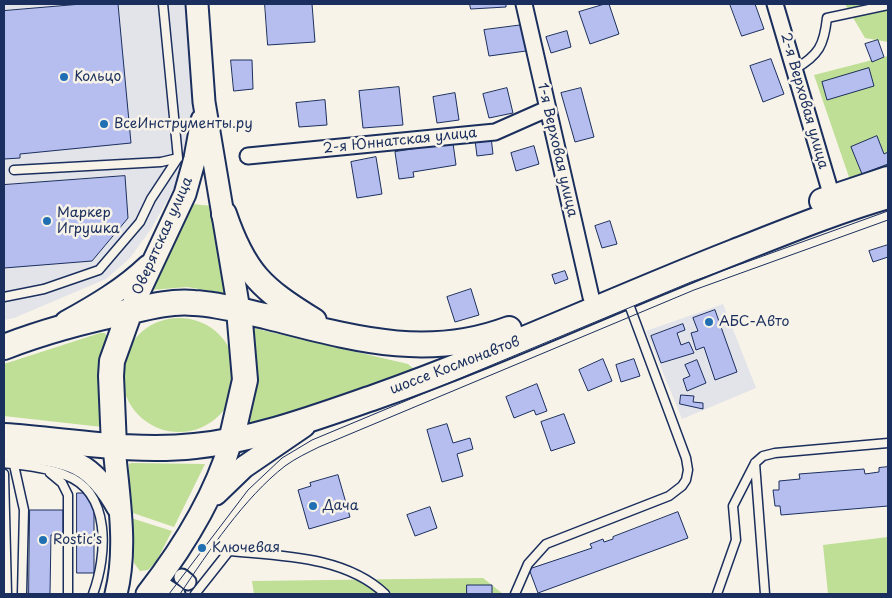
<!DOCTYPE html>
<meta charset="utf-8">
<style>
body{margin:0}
#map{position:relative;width:892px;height:598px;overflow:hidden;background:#f7f3e8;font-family:"Playpen Sans",sans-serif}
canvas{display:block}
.frame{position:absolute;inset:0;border:5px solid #1b2f5e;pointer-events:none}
</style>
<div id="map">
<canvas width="892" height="598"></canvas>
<div class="frame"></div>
</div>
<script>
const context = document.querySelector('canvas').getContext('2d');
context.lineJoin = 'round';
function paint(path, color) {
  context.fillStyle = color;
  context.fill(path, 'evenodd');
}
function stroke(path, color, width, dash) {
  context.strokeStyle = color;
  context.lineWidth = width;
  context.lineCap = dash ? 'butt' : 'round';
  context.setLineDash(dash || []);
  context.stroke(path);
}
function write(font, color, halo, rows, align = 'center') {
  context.font = font + ' "Playpen Sans",sans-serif';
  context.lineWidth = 5;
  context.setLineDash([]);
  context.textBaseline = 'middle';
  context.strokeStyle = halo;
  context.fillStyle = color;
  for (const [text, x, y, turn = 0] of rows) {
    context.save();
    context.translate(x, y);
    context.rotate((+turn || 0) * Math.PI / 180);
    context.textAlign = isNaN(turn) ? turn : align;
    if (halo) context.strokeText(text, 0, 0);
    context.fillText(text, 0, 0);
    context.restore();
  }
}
paint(new Path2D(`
 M4 4H189L198 120 193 144 172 192 151 229 130 258 106 279 14 318 4 320Z
 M723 304 756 388 682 419 646 331Z`), '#e3e3ea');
paint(new Path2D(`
 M845 4H888V42L865 38Z
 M888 56V167L850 180 814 75Z
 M192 204 212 206 224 293 187 287 151 290Z
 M122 375a57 57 0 1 1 114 0a57 57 0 1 1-114 0Z
 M253 328 408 364 414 369 412 372 321 404 246 424C253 391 261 362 253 328Z
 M100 333H105L107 337 101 363 102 427 4 416V364Z
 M131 463 205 464 174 527 130 512 129 464Z
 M131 518 172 531 156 562 148 570 140 571 134 563Z
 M888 537V594H828L823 545Z
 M483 578 503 594H254L252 581Z`), '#bfde96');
const building = new Path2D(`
 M82 4H118L131 143 20 154V158L4 159V11Z
 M265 4H312L315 42 268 45Z
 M470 4H506V7L471 9Z
 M605 4H609L619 34 590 44 579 12Z
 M730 4H755L764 29 742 36Z
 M523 25 526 51 489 56 484 30Z
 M567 31 571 47 551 53 546 37Z
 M878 40 884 57 872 62 865 44Z
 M771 59 784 94 763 102 750 66Z
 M231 60H252L253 89 234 91Z
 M869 68 874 86 827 100 822 82Z
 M399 87 403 125 363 128 359 91Z
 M507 88 513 113 489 118 483 94Z
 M581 88 594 137 575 142 561 93Z
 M455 93 459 120 437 123 433 97Z
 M325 100 327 125 299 127 296 103Z
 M877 136 884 154 888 152V164L862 174 851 147Z
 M491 137 493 154 477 156 475 140Z
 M453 143 456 165 413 172 414 177 399 179 395 152Z
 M534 146 539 164 516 171 511 153Z
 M376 157 382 194 357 198 351 162Z
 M125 176 128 218 92 261 4 268V185Z
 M610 221 617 244 602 248 595 226Z
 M888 245V257L873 262 869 251Z
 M565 271 568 279 555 284 552 275Z
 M471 289 479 315 455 322 447 297Z
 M715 310 737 372 715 380 704 347 696 350 691 333 698 331 693 318Z
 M683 324 685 330 677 333 681 345 689 342 694 353 661 363 651 336Z
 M603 359 612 381 588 391 579 370Z
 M634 359 640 376 621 382 616 365Z
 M697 360 706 383 687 391 683 379 690 376 685 365Z
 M537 384 547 411 536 415 534 410 514 418 506 397Z
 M681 395 694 396 693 402 703 403V409L680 404Z
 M564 414 575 443 551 451 541 422Z
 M447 424 453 443 470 438 473 449 457 454 463 476 442 482 427 430Z
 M888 467V506L781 515 780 506H775L773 490H779V481L800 479 799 474 864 469 865 474 879 472V468Z
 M338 475 350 517 309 529 298 490 311 486 310 483Z
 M77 493H94V573H77Z
 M430 507 437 528 415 536 407 515Z
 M30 510H63V535H51L50 594H29Z
 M678 512 688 538 538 593 529 569 592 548 590 544 603 539 604 542 613 539V537Z
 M467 585H492V594H467Z`);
paint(building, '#b5beef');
stroke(building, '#1b2f5e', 1);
const lane = new Path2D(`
 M795 69C819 55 824 45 827 18L888 5
 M14 170 161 162 178 158
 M4 297 44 289 99 270 140 222 151 199 178 158 163 4
 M4 463C24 466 46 467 65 475 112 492 107 556 93 594
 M755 463 765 594
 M14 465 24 510 22 594
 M50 473 62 483 68 495V594
 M4 474 7 594
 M195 594 229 551C281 556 345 556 385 594
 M515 594 528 564 546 544 669 496 682 486 686 480 688 470 686 458 627 299
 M717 594 736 540 733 506 755 463 763 456 775 453 888 443`);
const street = new Path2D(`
 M524 4 591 297
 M775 4 832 197
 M248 156 495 132 547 109
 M182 577 188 582
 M157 581 177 594`);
const secondary = new Path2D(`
 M197 4 204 102 239 310
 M130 311 185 194 195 158 202 120
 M66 322C95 306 124 289 148 266
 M114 446C118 495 128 546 116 594
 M4 449C60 458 87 452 118 508
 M216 494 244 467 304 426
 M147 594C182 549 215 496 231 441`);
const primary = new Path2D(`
 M822 201 888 179
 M224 214C244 273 262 289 314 321
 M4 347C45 331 87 320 131 311 152 306 173 301 194 303 218 304 242 311 265 316 349 337 424 361 509 329
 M4 436C67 440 131 453 195 446 256 440 317 417 375 397 497 354 614 299 734 252 785 232 836 211 888 196
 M231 441 245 380 239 310
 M114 446 111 376 112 361 130 311`);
stroke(lane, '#1b2f5e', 11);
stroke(street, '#1b2f5e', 19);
stroke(secondary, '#1b2f5e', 25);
stroke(primary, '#1b2f5e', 28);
stroke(lane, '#f7f3e8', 8);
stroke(street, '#f7f3e8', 15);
stroke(secondary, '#f7f3e8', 21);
stroke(primary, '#f7f3e8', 24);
stroke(new Path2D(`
 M169 594 248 490 282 458 312 440 691 282 888 211
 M180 594C209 551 244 498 285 466 296 458 307 453 319 447L694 290 888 220`), '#1b2f5e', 1);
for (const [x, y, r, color] of [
 [64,77,5,"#1f6fb2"],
 [104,124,5,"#1f6fb2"],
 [47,221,5,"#1f6fb2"],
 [709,322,5,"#1f6fb2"],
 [313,506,5,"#1f6fb2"],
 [43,540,5,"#1f6fb2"],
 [202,548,5,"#1f6fb2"]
]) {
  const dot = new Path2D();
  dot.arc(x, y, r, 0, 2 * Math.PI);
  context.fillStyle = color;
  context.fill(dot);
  stroke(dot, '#f7f3e8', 2);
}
write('14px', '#1b2f5e', '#f7f3e8', [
 ["Кольцо",74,77],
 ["ВсеИнструменты.ру",114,124],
 ["Маркер",57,213],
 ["Игрушка",57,229],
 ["АБС-Авто",719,322],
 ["Дача",323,506],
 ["Rostic's",53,540],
 ["Ключевая",212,548]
], 'left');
write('14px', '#1b2f5e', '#f7f3e8', [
 ["2-я Верховая улица",804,101,74],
 ["2-я Юннатская улица",400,141,-6],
 ["1-я Верховая улица",557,150,77],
 ["Оверятская улица",163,236,-66],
 ["шоссе Космонавтов",455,366,-21]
]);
</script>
